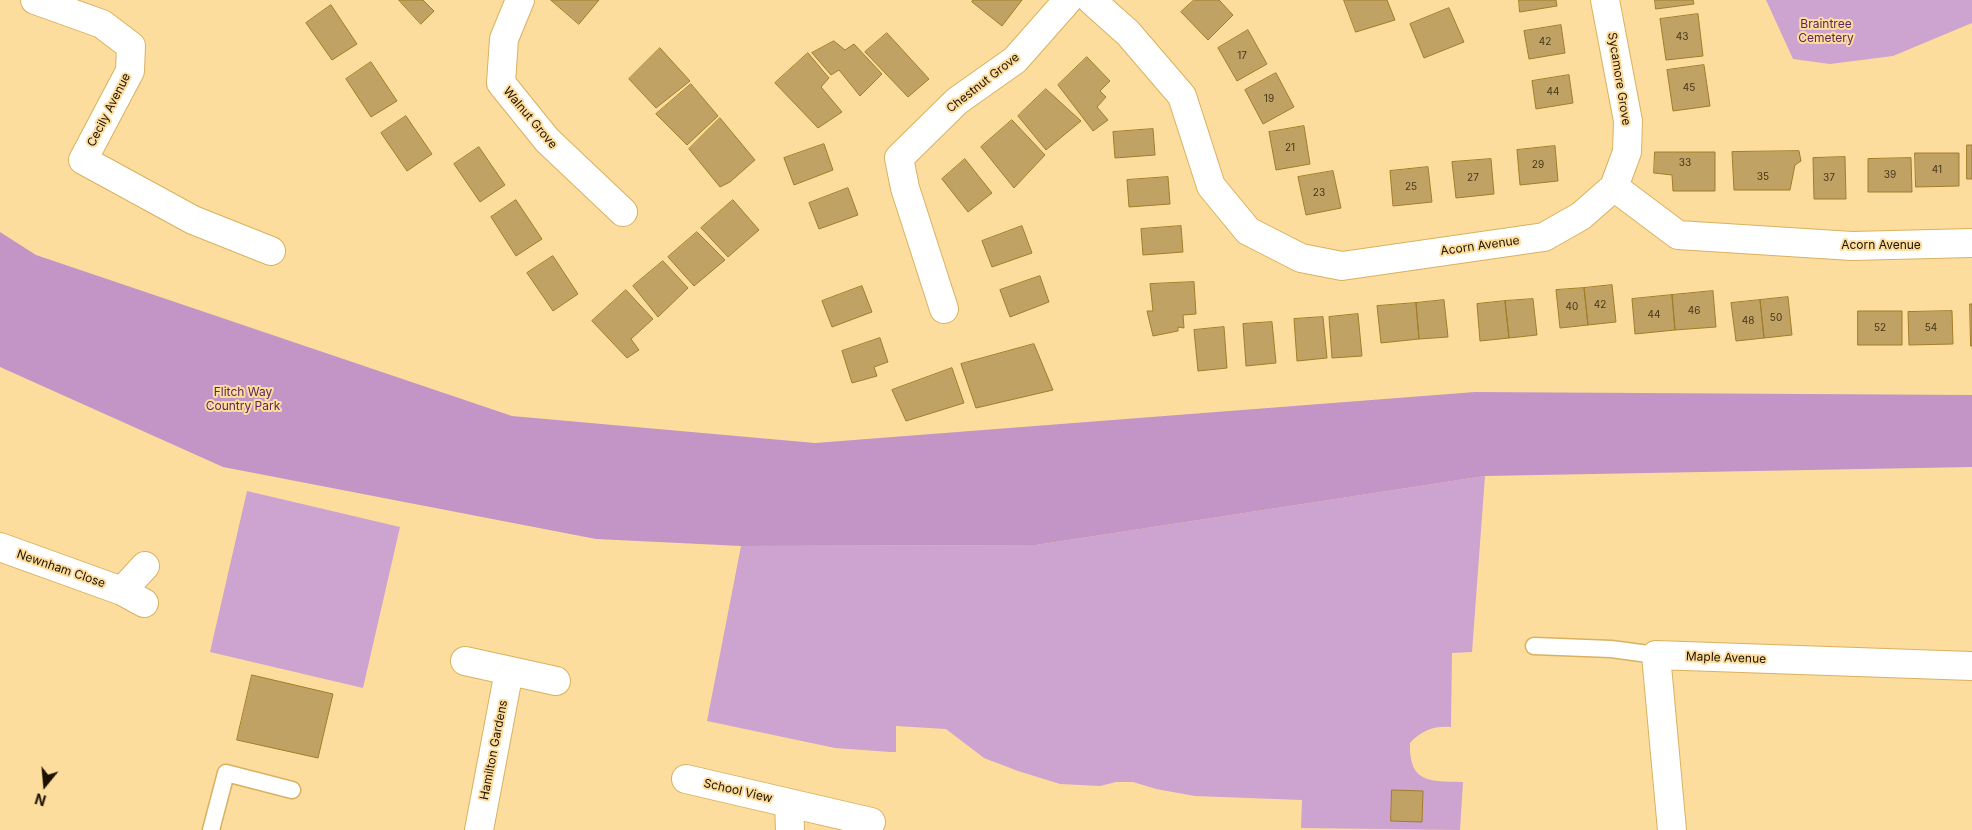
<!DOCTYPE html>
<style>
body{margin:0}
#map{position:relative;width:1972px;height:830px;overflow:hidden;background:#fddd9d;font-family:Inter,sans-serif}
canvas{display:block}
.north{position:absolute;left:20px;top:760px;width:50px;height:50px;-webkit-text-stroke:4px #fddd9d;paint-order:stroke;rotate:197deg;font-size:14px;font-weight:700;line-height:20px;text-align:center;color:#1c1100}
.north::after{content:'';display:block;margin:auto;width:18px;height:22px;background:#1c1100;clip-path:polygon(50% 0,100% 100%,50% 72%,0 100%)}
</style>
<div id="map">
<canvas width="1972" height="830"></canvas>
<div class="north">N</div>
</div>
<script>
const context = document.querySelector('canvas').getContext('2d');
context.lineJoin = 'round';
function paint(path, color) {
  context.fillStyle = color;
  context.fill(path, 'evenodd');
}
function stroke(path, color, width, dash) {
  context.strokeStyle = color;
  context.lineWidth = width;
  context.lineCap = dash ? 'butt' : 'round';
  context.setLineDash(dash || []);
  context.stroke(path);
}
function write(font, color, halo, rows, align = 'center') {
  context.font = font + ' Inter,sans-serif';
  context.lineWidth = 4;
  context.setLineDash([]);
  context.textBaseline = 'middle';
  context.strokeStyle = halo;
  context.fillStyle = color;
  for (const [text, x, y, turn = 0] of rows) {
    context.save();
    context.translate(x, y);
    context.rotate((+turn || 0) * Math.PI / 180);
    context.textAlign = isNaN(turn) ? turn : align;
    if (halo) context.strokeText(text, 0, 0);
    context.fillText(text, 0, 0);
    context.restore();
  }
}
paint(new Path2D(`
 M1766 0H1972V23L1893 56 1830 64 1793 59Z
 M1485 476 1472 652 1452 653 1451 727C1434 726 1422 730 1410 743 1409 784 1430 781 1463 782L1460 830 1301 828 1302 800 1195 796 1156 789 1133 782H1116L1100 786 1060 784 1018 771 984 758 946 729 896 726V752H890L835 748 707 721 741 546 1036 545Z
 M247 491 400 527 363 688 210 652Z`), '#cda3d0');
paint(new Path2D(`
 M0 232 36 255 512 416 815 443 1475 392 1972 395V467L1485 476 1036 545 741 546 596 539 223 467 0 367Z`), '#c395c7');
const building = new Path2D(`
 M399 0H423L434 11 421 24Z
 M551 0H599L579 24Z
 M973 0H1022L1002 26 972 2Z
 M1194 0H1219L1233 15 1208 40 1181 12Z
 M1344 0H1387L1395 20 1356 32Z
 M1519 0H1556L1557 6 1520 12Z
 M1655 0H1693L1694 4 1656 9Z
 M331 5 357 44 332 60 306 23Z
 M1449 8 1464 42 1424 58 1410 24Z
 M1698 14 1703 56 1666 60 1660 19Z
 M1561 25 1565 53 1529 59 1524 31Z
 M1248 30 1267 64 1237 81 1218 48Z
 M887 33 929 79 908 97 865 52Z
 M834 41 845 50 854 44 882 74 860 96 839 70 831 75 812 53Z
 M660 48 690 81 656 108 629 79Z
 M808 53 829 78 821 87 842 112 818 128 775 83Z
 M1087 57 1110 81 1100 91 1106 97 1097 107 1108 120 1093 131 1058 85Z
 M371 62 397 101 371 117 346 79Z
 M1704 65 1710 106 1673 111 1667 70Z
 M1276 73 1294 107 1263 124 1245 90Z
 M1569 75 1573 103 1536 109 1532 81Z
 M691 84 718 116 687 145 656 114Z
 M1046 89 1081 121 1046 150 1018 116Z
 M406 116 432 154 407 171 381 133Z
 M720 118 755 160 730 182 720 187 689 149Z
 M1012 120 1045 155 1014 188 981 147Z
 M1304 126 1310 164 1276 170 1269 132Z
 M1153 129 1155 155 1115 158 1113 132Z
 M824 144 833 170 794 185 784 158Z
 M1967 145H1972V179H1967Z
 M1555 146 1558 181 1520 185 1517 150Z
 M479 147 505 185 480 202 454 164Z
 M1799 151 1801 161 1795 165 1790 190H1734L1732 152Z
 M1655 152H1715V191H1673L1672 175 1654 173Z
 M1915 153H1959V186L1916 187Z
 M1845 157 1846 199H1814L1813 158Z
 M1911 158 1912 192H1868V159Z
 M965 159 992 193 968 212 942 179Z
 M1491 159 1494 194 1456 198 1452 162Z
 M1428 167 1432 202 1393 206 1390 171Z
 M1333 171 1341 208 1306 215 1298 177Z
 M1168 177 1170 204 1129 207 1127 180Z
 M848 188 858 215 819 229 809 203Z
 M516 200 542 239 516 256 491 217Z
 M733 200 759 230 728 257 701 228Z
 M1022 226 1032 253 992 267 982 241Z
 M1181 226 1183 252 1143 255 1141 229Z
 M697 232 725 260 694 286 668 257Z
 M553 256 578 294 553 311 527 273Z
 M663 261 688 288 658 317 633 286Z
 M1040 276 1049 302 1010 317 1000 290Z
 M1194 282 1196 314 1183 315 1184 328 1178 327V331L1153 336 1147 311H1153L1150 284Z
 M1612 285 1616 322 1588 325 1584 288Z
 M862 286 872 312 832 327 822 301Z
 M1584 288 1588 325 1560 328 1556 290Z
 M626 290 653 319 631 339 639 350 627 358 592 321Z
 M1713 291 1716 327 1675 330 1672 295Z
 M1672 295 1675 330 1635 334 1632 299Z
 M1788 297 1792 335 1764 338 1760 300Z
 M1533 299 1537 335 1509 338 1505 301Z
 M1444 300 1448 337 1419 339 1416 303Z
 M1760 300 1764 338 1736 341 1731 303Z
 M1505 301 1509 338 1480 341 1477 304Z
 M1416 303 1419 339 1381 343 1377 306Z
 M1970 304H1972V346H1971Z
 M1858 311H1902V345H1858Z
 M1952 311 1953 344 1909 345 1908 312Z
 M1358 314 1362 356 1332 358 1329 317Z
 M1323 317 1327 358 1297 361 1294 319Z
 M1272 322 1276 363 1246 366 1243 324Z
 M1224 327 1227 368 1198 371 1194 330Z
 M880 338 888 362 874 367 877 376 852 383 842 351Z
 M1034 344 1053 390 976 408 961 364Z
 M952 368 964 403 906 421 892 390Z
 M252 675 333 694 318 758 237 740Z
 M1392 790 1423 791 1422 822 1391 821Z`);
paint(building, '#c0a264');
stroke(building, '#a27d27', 1);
const lane = new Path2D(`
 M1534 646 1611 649 1656 655
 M211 830 226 773 292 790`);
const street = new Path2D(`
 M35 0 102 24 131 46 130 71 83 160 193 220 271 251
 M520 0 504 39 501 83 547 140 623 212
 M1091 0 1128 33 1182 96 1211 186 1248 231 1301 258 1342 266 1544 237 1581 216 1614 187 1627 152 1628 121 1605 0
 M1614 187 1678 235 1852 246 1972 243
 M944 309 905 188 899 158 957 101 1015 60 1068 0
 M0 547 122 591 144 603
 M122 591 145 566
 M465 661 556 681
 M686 779 789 803
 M479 830 509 671
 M790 830 789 803 871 822
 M1672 830 1656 655 1972 666`);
stroke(lane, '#d9b160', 19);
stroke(street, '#d9b160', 30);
stroke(lane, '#fff', 16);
stroke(street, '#fff', 28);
write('10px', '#453519', null, [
 ["43",1682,37],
 ["42",1545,42],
 ["17",1242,56],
 ["45",1689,88],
 ["44",1553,92],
 ["19",1269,99],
 ["21",1290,148],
 ["33",1685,163],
 ["29",1538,165],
 ["41",1937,170],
 ["39",1890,175],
 ["35",1763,177],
 ["27",1473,178],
 ["37",1829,178],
 ["25",1411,187],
 ["23",1319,193],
 ["42",1600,305],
 ["40",1572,307],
 ["46",1694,311],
 ["44",1654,315],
 ["50",1776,318],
 ["48",1748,321],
 ["52",1880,328],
 ["54",1931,328]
]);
write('12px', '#5c2562', '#fddd9d', [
 ["Braintree",1826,24],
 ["Cemetery",1826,38],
 ["Flitch Way",243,392],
 ["Country Park",243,406]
]);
write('12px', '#1c1100', '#fddd9d', [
 ["Sycamore Grove",1619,79,81],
 ["Chestnut Grove",983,83,-38],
 ["Cecily Avenue",109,110,-63],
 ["Walnut Grove",530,118,50],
 ["Acorn Avenue",1881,245],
 ["Acorn Avenue",1480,246,-8],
 ["Newnham Close",61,569,19],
 ["Maple Avenue",1726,658,2],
 ["Hamilton Gardens",494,750,-79],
 ["School View",738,791,13]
]);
</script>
